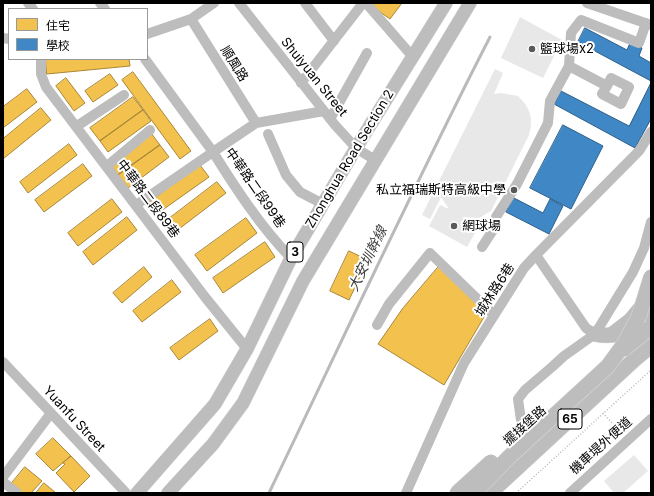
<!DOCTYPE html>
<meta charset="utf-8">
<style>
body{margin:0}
#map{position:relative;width:654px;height:496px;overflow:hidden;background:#fff;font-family:Inter,"Noto Sans TC",sans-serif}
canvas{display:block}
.frame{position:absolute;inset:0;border:4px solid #000;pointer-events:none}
.legend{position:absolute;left:8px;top:8px;width:140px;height:52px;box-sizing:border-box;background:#fff;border:1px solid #999;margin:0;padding:5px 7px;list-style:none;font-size:12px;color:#000}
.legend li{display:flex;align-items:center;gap:8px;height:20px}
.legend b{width:20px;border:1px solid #999}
</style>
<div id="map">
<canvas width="654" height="496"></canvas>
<div class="frame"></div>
<ul class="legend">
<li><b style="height:11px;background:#f2c14e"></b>住宅</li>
<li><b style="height:11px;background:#3f88c5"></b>學校</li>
</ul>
</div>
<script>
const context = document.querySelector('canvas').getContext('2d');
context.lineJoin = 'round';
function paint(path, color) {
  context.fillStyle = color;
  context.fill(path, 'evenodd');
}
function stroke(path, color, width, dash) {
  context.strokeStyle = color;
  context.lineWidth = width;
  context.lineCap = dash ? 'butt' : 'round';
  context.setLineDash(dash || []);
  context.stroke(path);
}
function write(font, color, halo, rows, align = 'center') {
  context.font = font + ' Inter,"Noto Sans TC",sans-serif';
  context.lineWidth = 4;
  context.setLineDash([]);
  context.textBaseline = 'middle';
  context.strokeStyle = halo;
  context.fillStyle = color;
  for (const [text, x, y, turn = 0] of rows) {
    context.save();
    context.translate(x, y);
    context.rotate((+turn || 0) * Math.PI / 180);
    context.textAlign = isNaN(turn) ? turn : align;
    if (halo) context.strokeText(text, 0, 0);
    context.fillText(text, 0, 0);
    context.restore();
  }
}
paint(new Path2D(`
 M520 17 562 40 543 78 501 58Z
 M495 69 503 73 494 94 501 93 518 96C530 107 534 119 529 135L491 211 479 218 462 217 479 226 467 247 429 226 440 205 449 209 441 197 430 219 422 215Z
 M634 455 648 471 623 493H614L604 481Z`), '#e8e8e8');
const homes = new Path2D(`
 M372 3H402L390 19 370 5Z
 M46 59H129L130 66 47 74Z
 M133 72 191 151 180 159 122 80Z
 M110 74 118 85 93 102 85 91Z
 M66 78 85 103 74 111 56 86Z
 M27 89 37 102 3 128V107Z
 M133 97 143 110 100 141 90 128Z
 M41 108 51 120 3 159V139Z
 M143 110 151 121 108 152 100 141Z
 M151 133 160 145 118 175 110 164Z
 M69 144 77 155 28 193 20 182Z
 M160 145 169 157 128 188 118 175Z
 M83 164 92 176 44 212 35 200Z
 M200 165 209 177 154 216 146 205Z
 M217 182 226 193 175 232 166 221Z
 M112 199 122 212 78 246 68 233Z
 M127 217 137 230 93 265 83 252Z
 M246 218 257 233 207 271 195 255Z
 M265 242 275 257 223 293 213 278Z
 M349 251 368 260 349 300 330 291Z
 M440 265 487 312 444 385 378 344 403 308Z
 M144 267 152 277 122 303 113 293Z
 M172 280 181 292 142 322 133 311Z
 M210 319 218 331 179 360 170 348Z
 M53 438 71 456 53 471 36 454Z
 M71 456 90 476 74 492 56 473 65 464 63 463Z
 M25 467 42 481 31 493H22L11 484Z
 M44 483 56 493H36Z`);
paint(homes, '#f2c14e');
stroke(homes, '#a98737', 1);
const schools = new Path2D(`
 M585 28 627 50 630 43 642 48 639 56 651 63V81L578 42Z
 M651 83V119L635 148 554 104 561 91 629 126Z
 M563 125 603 146 571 209 530 188Z
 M514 198 543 213 550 199 563 206 549 234 506 212Z`);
paint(schools, '#3f88c5');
stroke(schools, '#2c5f8a', 1);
stroke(new Path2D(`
 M269 493C342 341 413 187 490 37`), '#bababa', 3);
const major = new Path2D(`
 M137 493 215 404 247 349 291 258 356 148 446 3
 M168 493 213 444 243 403 303 281 470 3`);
const highway = new Path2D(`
 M595 334C608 337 624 335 635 327 641 323 646 316 651 310
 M490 493 635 359 651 346`);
stroke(major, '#dbdbdb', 14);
stroke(highway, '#dbdbdb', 16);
stroke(new Path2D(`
 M603 413 622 434
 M516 493 651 370`), '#b8b8b8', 1.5, [1, 2]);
stroke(new Path2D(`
 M28 3 33 9
 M100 3 105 9
 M239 3 335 125 356 148 375 160
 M305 3 334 41
 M366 3 412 56
 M587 3 651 25
 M191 19 256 123 213 152C236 189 261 227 291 258
 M147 34 191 19 214 3
 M3 38 9 39
 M41 59V74L46 87 205 297 247 349
 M569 66 607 86 602 94 621 104 629 87 611 78 607 86
 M301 83 363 3
 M330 119 367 53
 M256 123 324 111
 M77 126 124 95
 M268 134 286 175 300 192 323 204
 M107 166 150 130
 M136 205 213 152 145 59
 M482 247 495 227 496 217 517 184 548 123 550 101 569 66 571 33 581 20 639 43 646 23
 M536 255 586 328 595 334
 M377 325 389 304 430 253 494 315
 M607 335 629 318 638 307
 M3 362 126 493
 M533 436 521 420 518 399 525 390 552 367 564 356 595 334 633 272 644 248 651 222
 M3 477 51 413
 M3 482 17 493
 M406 493 464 363 524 268 536 255 639 151 651 132
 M570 493 651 419`), '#bdbdbd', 10);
stroke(major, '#bdbdbd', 13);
stroke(highway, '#bdbdbd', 15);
const highwayBridge = new Path2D(`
 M624 349 651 327
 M457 493 491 462
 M474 493 508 458 608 366 624 344 639 316 651 277`);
stroke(highwayBridge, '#dbdbdb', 16, []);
stroke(highwayBridge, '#bdbdbd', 15);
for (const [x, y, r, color] of [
 [532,49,4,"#595959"],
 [514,190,4,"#595959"],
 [454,226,4,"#595959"]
]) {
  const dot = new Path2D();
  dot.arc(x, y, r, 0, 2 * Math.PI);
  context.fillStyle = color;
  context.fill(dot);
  stroke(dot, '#fff', 1.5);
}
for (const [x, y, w] of [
 [295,252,16],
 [570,419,24]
]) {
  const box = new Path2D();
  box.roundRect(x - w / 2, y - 10, w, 20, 3);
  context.fillStyle = '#fff';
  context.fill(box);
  stroke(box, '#000', 1);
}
write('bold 12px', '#000', null, [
 ["3",295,252],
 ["65",570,419]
]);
write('13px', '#000', '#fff', [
 ["籃球場x2",540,49],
 ["私立福瑞斯特高級中學",506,190,"right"],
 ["網球場",462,226]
], 'left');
write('13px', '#000', '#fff', [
 ["順風路",234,64,58],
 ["Shuiyuan Street",314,77,51],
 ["Zhonghua Road Section 2",350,159,-59],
 ["中華路二段99巷",255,188,55],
 ["中華路二段89巷",148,199,53],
 ["城林路6巷",495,290,-57],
 ["Yuanfu Street",74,419,47],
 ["擺接堡路",525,426,-42],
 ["機車堤外便道",601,446,-42]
]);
write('italic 14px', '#3e3e3e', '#fff', [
 ["大安圳幹線",368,259,-64]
]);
</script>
